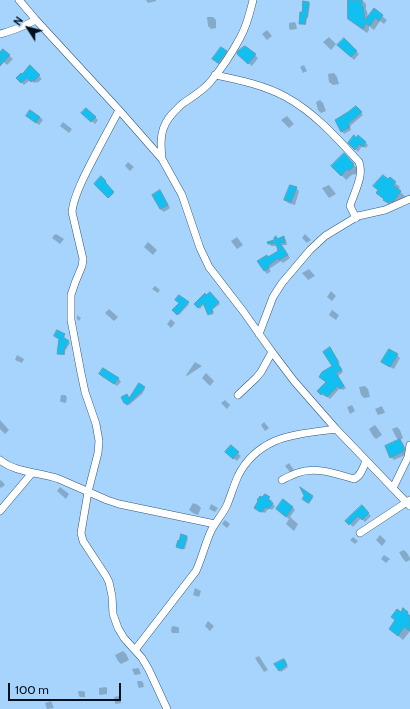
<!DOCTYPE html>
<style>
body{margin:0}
#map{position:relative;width:410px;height:709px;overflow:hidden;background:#a7d4fc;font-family:Cabin,sans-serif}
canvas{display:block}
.north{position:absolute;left:8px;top:8px;width:40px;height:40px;-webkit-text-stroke:3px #a7d4fc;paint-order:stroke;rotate:306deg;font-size:11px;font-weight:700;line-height:16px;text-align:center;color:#02101e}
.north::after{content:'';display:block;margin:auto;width:14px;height:18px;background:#02101e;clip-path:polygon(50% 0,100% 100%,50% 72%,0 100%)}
.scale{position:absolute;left:8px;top:683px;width:113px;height:18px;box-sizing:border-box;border:2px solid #02101e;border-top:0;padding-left:5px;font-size:12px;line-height:14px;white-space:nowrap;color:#02101e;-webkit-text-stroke:3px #a7d4fc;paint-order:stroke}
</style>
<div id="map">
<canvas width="410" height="709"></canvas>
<div class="north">N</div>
<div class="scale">100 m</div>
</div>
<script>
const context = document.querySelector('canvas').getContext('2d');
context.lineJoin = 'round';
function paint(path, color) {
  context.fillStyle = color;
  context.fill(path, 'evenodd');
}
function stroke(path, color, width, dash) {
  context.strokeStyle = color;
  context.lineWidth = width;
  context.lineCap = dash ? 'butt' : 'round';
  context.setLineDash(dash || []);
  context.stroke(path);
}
paint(new Path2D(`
 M146 0H156V1L148 3Z
 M349 0H362L366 4V10L367 11 368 18 374 10 387 20 384 24 380 21 374 30 369 26V30L367 33 353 23 349 19Z
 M309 2 310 4 308 18H307L306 25 301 24 300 23 303 13Z
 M207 17H213L216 20V28L211 29 208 26Z
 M295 22 296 24 297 29 290 30 289 28V23Z
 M267 30 272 36 267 40 262 34Z
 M329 37 336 44 331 50 323 42Z
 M344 39 359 54 354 60 339 45Z
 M3 50 13 59 7 65 0 58V54Z
 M226 52 229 55 221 66 216 62Z
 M255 55 258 58 252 66 241 57Z
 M304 65 307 71 303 73 300 67Z
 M30 67 42 79 37 83 36 82 34 83 30 80 24 85 17 78 22 75Z
 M334 73 337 77 339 84 333 85 329 82 328 74Z
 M320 100 323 103 326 111 321 113 318 110 316 102Z
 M87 109 98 120 95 124 83 113Z
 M359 110 363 115 350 126 351 130 344 134 342 131Z
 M27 116 40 117 43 120 39 125Z
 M287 116 294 124 289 128 281 120Z
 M63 122 72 129 69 133 60 126Z
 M358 137 368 145 366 148 362 146 358 152 350 143 356 139Z
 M344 155 358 169 357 170 358 172 354 175 353 174 346 180 333 166Z
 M128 162 134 167 130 171 125 166Z
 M101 177 107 183 105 184 114 193 109 198 95 184Z
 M388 181 395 183 400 187 398 190 406 197 399 205H389L385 200Z
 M329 185 336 194 329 198 322 188Z
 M296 188 299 191 295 205 288 203 285 200Z
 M160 192 163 195 170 208 164 212 160 209Z
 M55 234 56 235V234L64 239 60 244 52 238Z
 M305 234 311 240 307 243 302 238Z
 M237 237 243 245 237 249 231 241Z
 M284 237 286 240 287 245H282L290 258 283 263 281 261 269 269 271 271 267 274 258 262 269 258 280 251 278 246H271L269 243 276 240V238L278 239Z
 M148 242 157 250 153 255 144 247Z
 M309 269 315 276 308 280 302 273Z
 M155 286 160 290 158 293 152 289Z
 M331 291 336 296 332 301 327 297Z
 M179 296 189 304 179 315 174 310 180 303Z
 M217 300 220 304 212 310 214 314 210 315 204 304 200 309 195 304Z
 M109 309 118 317 114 321 105 313Z
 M332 310 339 315 336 320 329 315Z
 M77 315 81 318 79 321 77 319Z
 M171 319 175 323 171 328 167 324Z
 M64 335 65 336 63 339 70 343 65 351V355H60L58 353 60 339Z
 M332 351 340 363 338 364 343 372 338 376 346 388 343 390 340 388 330 399 325 395 324 396 318 391 327 382 333 366Z
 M17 355 24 359 22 363 15 360Z
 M397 355 400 358 394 369 386 365 383 362Z
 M195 362 202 366 187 376 186 375Z
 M103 369 119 379 121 382 117 386 103 377Z
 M206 373 214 381 210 386 202 378Z
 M365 386 368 389 370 397 364 398 361 395 359 387Z
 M144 388 145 389 142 394 129 405 127 404 129 399Z
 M61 395H65L67 397 66 403 61 402 60 401Z
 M225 400 230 405 227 409 221 403Z
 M352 405 355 411 350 414 347 407Z
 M382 406 385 413 378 415 375 409Z
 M0 420 9 430 5 434 0 429Z
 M264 422 269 428 265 431 261 425Z
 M375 425 378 429 382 435 376 439 373 436 369 429Z
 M397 427 400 430 403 438 400 440 403 443 407 452V454L394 460 391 457 399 440 396 437 392 429Z
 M231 447 241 456 237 461 227 452Z
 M289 463 294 470 290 472 285 466Z
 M1 480 5 485 1 488 0 487V481Z
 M60 487 69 494 66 499 57 491Z
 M265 495 272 501 271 502 275 506 272 510 269 508 265 513 263 512 262 513 258 510Z
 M312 497 313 498 309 504 304 500Z
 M193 503 198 505 201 508 198 515 193 513 189 510Z
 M211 504 218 508 215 512 209 509Z
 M362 506 371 516 365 522 361 518 353 527 347 521Z
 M292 507 295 510 290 517 298 524 294 531 286 524 289 519 280 512Z
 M225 520 230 524 227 528 222 524Z
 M182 535 188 538 185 549 178 548 177 547 180 542Z
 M380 535 386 541 382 546 376 540Z
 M353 537 358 541 355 544 350 540Z
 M404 550 407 553 410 558V560L406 562 403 559 399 552Z
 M384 555 390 559 386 563 381 559Z
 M195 588 201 591 199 597 193 595Z
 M404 610 410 615V631L403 640 395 633 401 613Z
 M208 621 214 626 210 631 205 626Z
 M172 626 178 627 179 628V633H172L171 631Z
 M123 651 126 654 129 660 121 664 118 661 115 655Z
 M259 656 268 670 264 672 259 664 258 663 255 658Z
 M285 661 288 667 281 672 280 670Z
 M138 668 139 669 141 674 135 675 134 674 132 669Z
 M137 681H141L143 682 144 687 139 688 138 686Z
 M105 687 107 688V694L100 695 99 694V688Z
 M78 691H83L85 692V697H80L79 696Z
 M119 696 120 697 121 703 116 704 115 703 114 697Z
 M51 701 54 708 47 709 45 703Z`), '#0003');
const building = new Path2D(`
 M348 0H362V6H363L365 20 374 8 383 15 379 21 375 18 370 26 365 23V26L363 29 348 19Z
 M303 1 309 2 307 17H306L305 24H299L300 12H302Z
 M344 38 357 51 351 57 337 45Z
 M245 46 256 54 248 64 237 54 238 51Z
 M221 47 227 51 218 63 212 59Z
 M3 49 10 55 0 66V52Z
 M30 65 40 75 34 81 33 80 31 82 27 78 21 83 16 78 21 73 22 74Z
 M356 106 362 112 348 124 350 127 341 132 335 120 348 112Z
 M86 108 96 117 91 122 81 113Z
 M30 110 40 117 36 123 26 116Z
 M354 135 356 138 358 135 366 142 363 147 359 144 355 150 348 143Z
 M344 153 354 164 352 165 354 166 349 171 347 169 341 176 331 166Z
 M383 175 388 179 390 177 396 182 393 185 401 191 394 201 389 202 388 203 383 200 384 199 376 193 378 190 373 186Z
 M101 176 106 181 105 182 114 192 108 198 94 184Z
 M290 185 297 187 291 202 284 200Z
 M160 190 168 205 160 209 152 195Z
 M276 236 277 239 284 236 285 243H280L288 255 279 260 278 258 268 266 269 268 264 271 257 261 267 255 268 257 278 251 276 243 268 244 267 242 274 240V238Z
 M210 292 219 302 212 309 213 312 208 315 203 303 198 308 194 304 205 293 206 295Z
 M179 295 189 302 177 315 172 310 179 303 175 300Z
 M57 330 65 334 63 337 69 341 64 350V354H57L59 339 54 336Z
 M330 347 338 361 337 362 342 370 336 373 344 386 340 389 338 386 327 397 322 393 321 395 317 391 326 382 319 377 322 372 332 366 323 352Z
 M389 349 398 354 390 367 381 362Z
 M103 368 119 378 114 384 99 374Z
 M139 383 145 387 141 392 127 405 125 403H124L121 397 127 394 129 398Z
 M400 439 404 448V451L390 458 385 446Z
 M231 445 239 452 233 459 225 452Z
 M300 487 313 496 308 503 302 499 304 496Z
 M265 494 270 497 268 499 273 503 269 509 266 507 262 512 260 511V512L254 508 258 501 257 500 260 496 262 497Z
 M283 499 293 507 286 517 276 509Z
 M362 505 369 513 362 520 358 516 349 525 345 521Z
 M181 534 187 536 183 549 176 547 178 540 179 541Z
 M403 608 408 612 407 614 410 616V631L404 627 398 636 389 629 395 620 391 617 397 609 401 612Z
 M284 659 287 665 279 671 274 664Z`);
paint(building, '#12bff1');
stroke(building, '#609db6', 1);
const street = new Path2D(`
 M19 0 36 20 119 110 162 159 182 195 200 248 209 267 229 293 243 311 272 352 294 381 336 429 410 506
 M0 34C12 31 24 26 36 20
 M215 75C239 80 264 85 286 97 315 113 337 138 359 162 364 175 355 191 351 203L350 206 356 218
 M119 110C107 133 94 156 83 179 78 190 73 200 72 212L83 259 82 266 75 283 71 295V320L81 373 85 392 96 424 99 441 98 453 88 492 81 533 83 541 106 576 109 582 112 596 113 614 118 628 124 638 142 658 149 670 167 709
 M162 159C160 140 160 127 173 113 176 110 179 107 182 104 192 97 203 91 211 81 222 68 232 53 240 38 247 26 250 12 253 0
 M259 334 273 297 282 283 310 250 325 236 358 216 385 210 410 199
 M238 395 256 378 261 372 272 352
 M0 460C16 473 40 472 59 479L107 500 119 504 215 524
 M282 480C287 477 292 475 297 473 316 466 336 474 354 479 361 476 363 468 366 461
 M393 488 408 457 410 445
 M0 511 32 473
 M360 533 410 500
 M135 650 196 571C202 558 205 544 211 531 216 521 223 514 227 505 231 495 234 485 238 476 246 460 259 448 275 441 294 433 316 432 336 429`);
stroke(street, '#30587b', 8);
stroke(street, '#fff', 7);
</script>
